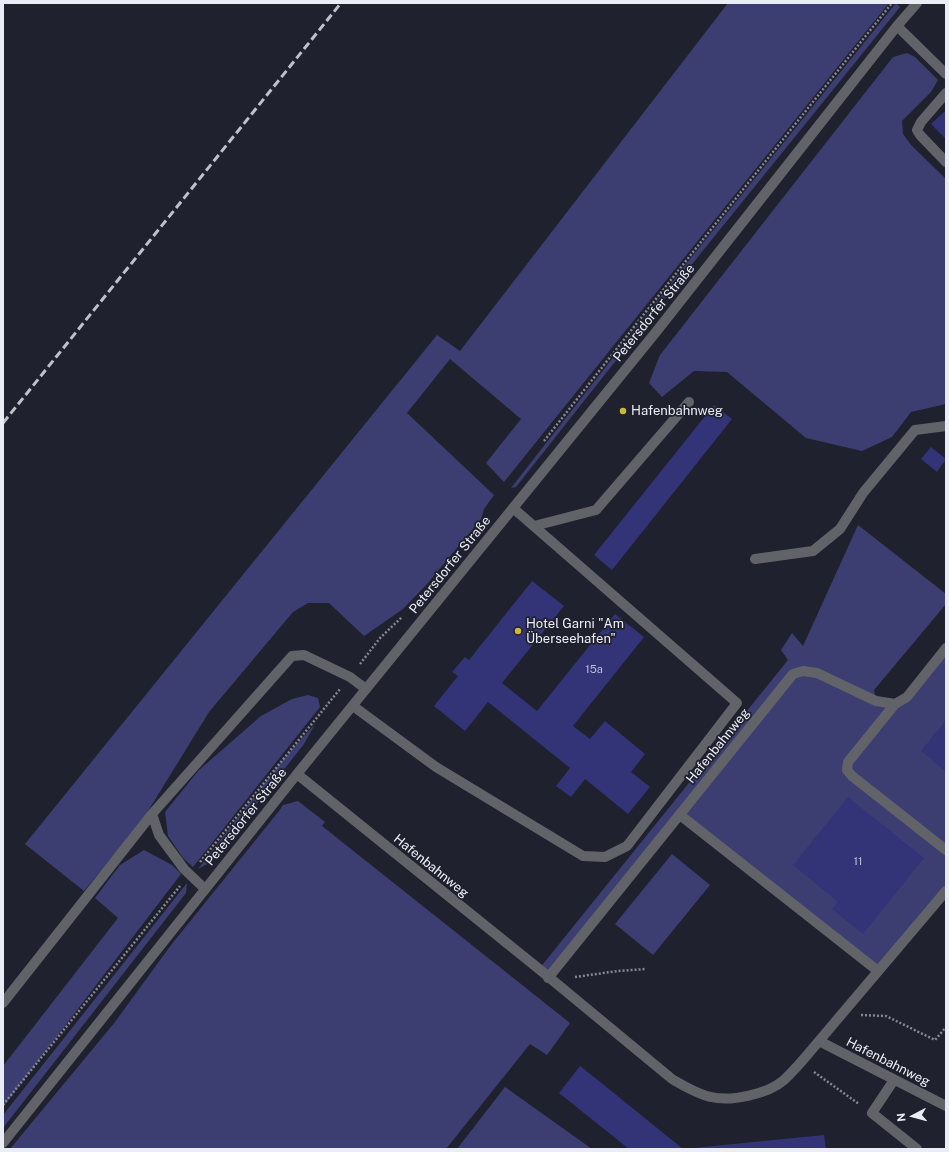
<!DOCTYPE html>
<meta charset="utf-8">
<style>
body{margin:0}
#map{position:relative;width:949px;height:1152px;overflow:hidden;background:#20212e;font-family:"Public Sans",sans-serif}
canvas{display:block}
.frame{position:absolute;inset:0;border:4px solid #ebedf6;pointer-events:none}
.north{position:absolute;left:893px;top:1096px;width:40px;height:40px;-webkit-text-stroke:3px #20212e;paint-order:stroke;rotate:264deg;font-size:11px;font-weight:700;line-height:16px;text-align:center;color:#ebedf6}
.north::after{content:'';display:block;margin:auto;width:14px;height:18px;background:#ebedf6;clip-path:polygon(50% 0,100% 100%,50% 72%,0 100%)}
</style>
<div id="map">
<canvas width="949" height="1152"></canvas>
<div class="frame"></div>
<div class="north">N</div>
</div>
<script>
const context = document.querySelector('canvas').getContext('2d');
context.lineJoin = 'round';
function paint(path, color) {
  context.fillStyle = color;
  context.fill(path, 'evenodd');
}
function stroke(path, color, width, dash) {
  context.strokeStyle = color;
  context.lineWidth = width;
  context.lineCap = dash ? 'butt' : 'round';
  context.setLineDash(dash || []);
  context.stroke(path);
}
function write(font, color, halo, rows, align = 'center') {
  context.font = font + ' "Public Sans",sans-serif';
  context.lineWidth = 3.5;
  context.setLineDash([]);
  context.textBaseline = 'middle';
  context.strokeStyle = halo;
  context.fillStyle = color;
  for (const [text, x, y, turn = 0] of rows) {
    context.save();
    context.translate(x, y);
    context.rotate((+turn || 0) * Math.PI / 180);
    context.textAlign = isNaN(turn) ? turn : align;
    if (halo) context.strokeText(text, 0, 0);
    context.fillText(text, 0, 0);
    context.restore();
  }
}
paint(new Path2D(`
 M728 3H889L504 482 486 463 521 419 450 359 407 413 494 495 484 509 481 519 427 584 403 609 364 636 329 603H308L293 612 209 712 140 824 84 891 25 844 437 335 460 351Z
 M896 3 900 7 701 253 516 487 511 488 694 254Z
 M907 53 915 57 938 80 931 92 902 121 903 134 911 145 946 179V404L911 412 892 437 862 451 806 438 727 372 694 371 662 397 649 383 660 355 893 57Z
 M858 525 946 594V604L874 690 876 701 895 704 946 648V891L878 971 680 815 548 978 539 969 788 660 781 650 792 633 803 646Z
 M308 695 318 698 320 707 193 867 183 858 168 836 165 812 199 770 261 716 292 699Z
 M315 724 304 744 211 862 198 869 282 761Z
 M298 801 325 822 322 826 570 1023 547 1055 530 1044 446 1149H142L102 1148 100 1149H10L115 1022 171 945 279 811 283 805Z
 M144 850 172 865 181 874 3 1107V1066L118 918 95 898 120 865Z
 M672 854 710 885 653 955 615 924Z
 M187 883 186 893 3 1128V1115Z
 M505 1087 592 1149H457Z`), '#3c3e71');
paint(new Path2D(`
 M944 112 946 114V139L931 124Z
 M714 405 732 419 612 570 594 555Z
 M931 447 946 459 937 472 921 459Z
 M532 581 564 606 502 683 537 711 615 614 644 637 573 726 590 739 605 721 645 754 631 772 650 787 628 814 585 779 571 797 556 786 570 768 488 702 465 731 434 706 458 676 452 672 465 657 469 660Z
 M946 720V772L921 751Z
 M848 797 924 858 863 934 832 909 838 902 793 865Z
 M580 1066 599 1081 683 1149H629L559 1093Z
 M824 1135 826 1149H693V1148Z`), '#333378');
stroke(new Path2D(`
 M544 441 693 252 892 3
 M360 664 380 638 402 617
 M200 862 340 689
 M575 977 618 971 646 969
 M861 1015 886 1016 935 1040 946 1027
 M814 1072 859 1104
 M3 1105 180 886`), '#868792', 2.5, [2, 2]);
stroke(new Path2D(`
 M946 93 921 122 917 130 920 135 946 162
 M534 526 596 510 689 402
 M755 559 813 551 840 529 863 493 915 430 946 426
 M895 704 848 762 847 770 852 776 946 850
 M353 706 436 767 583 856 605 857 627 846 737 703 513 508
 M680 815 878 971
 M205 889 184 869 159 835 152 814 292 656 304 655 350 677 366 689
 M3 1003 152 814
 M894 1080 872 1113 917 1149`), '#626369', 10);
stroke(new Path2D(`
 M897 26 946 74
 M297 774 539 969 672 1079C684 1086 697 1094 711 1097 731 1102 768 1094 784 1080 797 1068 808 1054 819 1041L946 1106
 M548 978 793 674 803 671 817 673 876 701 895 704 907 697 946 648
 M819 1041 946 891
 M3 1143 297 774 656 332 897 26 917 3`), '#626369', 10);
stroke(new Path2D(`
 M3 423 341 3`), '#bec0ca', 3, [8, 4]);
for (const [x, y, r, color] of [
 [623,411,4,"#ceb837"],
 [518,631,4,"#ceb837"]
]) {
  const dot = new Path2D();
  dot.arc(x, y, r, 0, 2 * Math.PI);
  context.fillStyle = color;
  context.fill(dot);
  stroke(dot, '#20212e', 1.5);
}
write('11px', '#bdbed6', null, [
 ["15a",594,670],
 ["11",858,862]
]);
write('13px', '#ebedf6', '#20212e', [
 ["Petersdorfer Straße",654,313,-51],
 ["Petersdorfer Straße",450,565,-51],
 ["Hafenbahnweg",718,746,-51],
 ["Petersdorfer Straße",246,817,-51],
 ["Hafenbahnweg",431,866,39],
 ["Hafenbahnweg",888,1062,27]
]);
write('13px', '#ebedf6', '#20212e', [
 ["Hafenbahnweg",631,411],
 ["Hotel Garni \"Am",526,624],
 ["Überseehafen\"",526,639]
], 'left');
</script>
